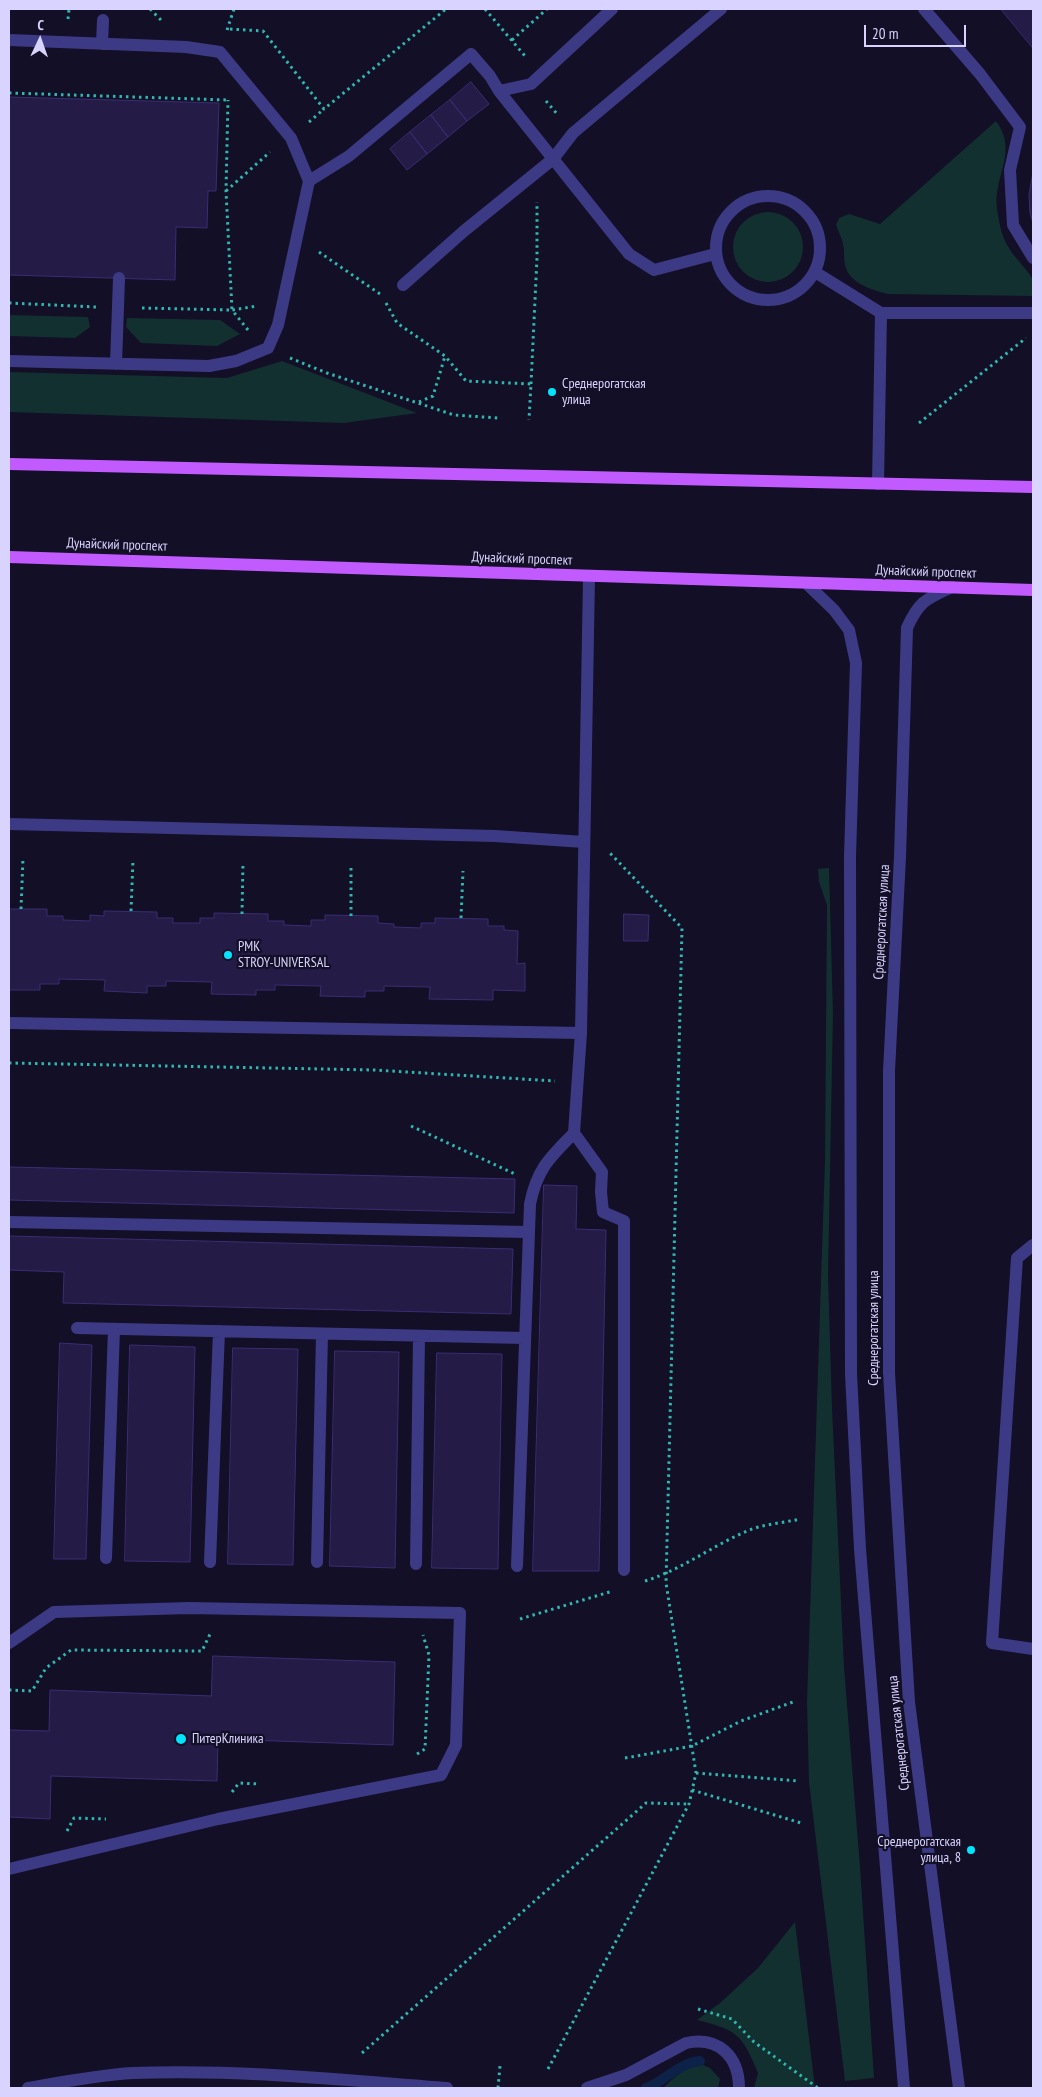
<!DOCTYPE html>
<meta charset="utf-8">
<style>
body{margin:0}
#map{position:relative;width:1042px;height:2097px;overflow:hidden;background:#130f26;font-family:"PT Sans Narrow",sans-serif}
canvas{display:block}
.frame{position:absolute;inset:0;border:10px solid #d9d4ff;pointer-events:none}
.north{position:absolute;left:15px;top:15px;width:50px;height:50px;-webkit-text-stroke:4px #130f26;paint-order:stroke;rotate:3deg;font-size:14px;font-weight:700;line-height:20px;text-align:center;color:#d9d4ff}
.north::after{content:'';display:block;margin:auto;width:18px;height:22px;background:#d9d4ff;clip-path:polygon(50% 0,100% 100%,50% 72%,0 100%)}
.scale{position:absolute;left:864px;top:25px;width:102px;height:22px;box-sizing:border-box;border:2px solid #d9d4ff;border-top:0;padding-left:6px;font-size:15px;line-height:18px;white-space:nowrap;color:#d9d4ff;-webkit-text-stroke:4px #130f26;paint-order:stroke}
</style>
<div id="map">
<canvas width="1042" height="2097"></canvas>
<div class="frame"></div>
<div class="north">С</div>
<div class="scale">20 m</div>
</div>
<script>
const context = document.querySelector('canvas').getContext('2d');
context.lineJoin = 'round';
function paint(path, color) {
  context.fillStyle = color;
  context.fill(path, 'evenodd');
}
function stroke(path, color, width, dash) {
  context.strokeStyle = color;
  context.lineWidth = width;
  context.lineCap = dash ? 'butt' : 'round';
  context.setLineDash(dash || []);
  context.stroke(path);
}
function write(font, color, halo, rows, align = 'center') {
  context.font = font + ' "PT Sans Narrow",sans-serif';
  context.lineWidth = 4.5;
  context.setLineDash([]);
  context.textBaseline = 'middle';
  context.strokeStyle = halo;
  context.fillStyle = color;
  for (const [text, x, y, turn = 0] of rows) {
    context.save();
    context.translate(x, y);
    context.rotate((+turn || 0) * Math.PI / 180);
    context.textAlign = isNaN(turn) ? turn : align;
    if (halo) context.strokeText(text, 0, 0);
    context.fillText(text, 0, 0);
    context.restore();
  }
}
paint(new Path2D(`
 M996 121C1019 152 993 175 997 209 999 221 1001 233 1006 243 1012 256 1028 269 1033 280 1034 284 1033 291 1033 296L888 294C873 290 851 284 846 268 843 260 845 252 843 244 842 238 838 231 836 225L839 218 849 214 880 224Z
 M733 247a35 35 0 1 1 70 0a35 35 0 1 1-70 0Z
 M9 315 88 317 90 327 75 338 9 336Z
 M127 318 220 320 240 334 217 346 141 343 126 327Z
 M282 361 417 413 344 423 9 412V372L227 378Z
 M829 868 833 1014 828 1275 832 1408 844 1667 860 1867 874 2078 845 2081 809 1782 807 1702 825 1160 827 905 819 882 818 869Z
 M795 1922 815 2088H754L758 2073C742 2034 737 2030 697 2020L720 2003 758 1968Z
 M701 2064 710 2068 720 2079 718 2088H663C675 2076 685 2068 701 2064Z`), '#12302f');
stroke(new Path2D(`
 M646 2088C666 2081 678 2063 700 2061`), '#0c2248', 10);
const building = new Path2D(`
 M1001 9H1033V48Z
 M471 82 489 104 467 121 450 100Z
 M9 97 219 103 216 191H208L207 228 176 227 175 280 9 275Z
 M450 100 467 121 448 137 431 115Z
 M431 115 448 137 427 154 410 132Z
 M410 132 427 154 407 170 390 149Z
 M1033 173V223L1030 213 1029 195Z
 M9 909H47V916H63V920L90 921V915L104 916V911L157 912V918H173V923H200V918H214V913L268 914V921H284V925L311 926V920H325V915L378 916V923L394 924V927L421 928V923H435V918L488 919V926H504V930L518 931 517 964 525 963V991L493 990V1000L429 999 430 987 384 986V991H365V997L320 996 321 986 275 985V990H256V995L211 994 212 982 166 981V986H147V993L104 991 105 980 59 979V984H40V990H9Z
 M624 914 649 915 648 941H624Z
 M9 1167 515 1179 514 1213 9 1200Z
 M544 1185 577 1186 576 1229 606 1230 599 1571H533Z
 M9 1236 513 1249 511 1314 63 1303 64 1272 9 1270Z
 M60 1343 92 1345 86 1559H54Z
 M130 1345 195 1347 190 1562 125 1561Z
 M233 1348 298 1349 293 1565 228 1564Z
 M335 1351 399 1352 395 1568 330 1566Z
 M437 1353 502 1354 498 1569 432 1568Z
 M213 1656 395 1662 393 1745 218 1739 217 1781 51 1776 50 1819 9 1817V1730L49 1731 50 1690 211 1696Z`);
paint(building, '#241b47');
stroke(building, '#3b2d73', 1);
stroke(new Path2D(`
 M150 9 162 21
 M485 9 525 56
 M68 19 69 9
 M230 29 263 31 324 109 446 9
 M227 30 234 9
 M512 40 547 9
 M9 93 228 100
 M546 101 558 115
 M309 122 324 109
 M226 191 270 152
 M319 252 380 294
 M9 303 96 307
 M386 303 397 323 445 356 466 381 531 384 529 420
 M142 308 232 310 226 191 228 100
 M248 330 232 310 257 306
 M290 358 327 373 454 415 498 418
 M531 384 537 258V202
 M419 402 433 396 445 356
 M919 423 1026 338
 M21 909 23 858
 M131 911 133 860
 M242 914 243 862
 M351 916V864
 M461 918 463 871
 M9 1063 374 1070 555 1081
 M411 1126 515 1174
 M645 1581C681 1570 712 1546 747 1531 763 1524 783 1523 800 1519
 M520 1619 613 1591
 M9 1690 32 1691 46 1668 71 1650 202 1651 211 1632
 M417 1754 425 1749 429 1655 423 1635
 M625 1758 692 1746 741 1721 793 1702
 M696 1773 798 1781
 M692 1790 801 1823
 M232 1792 239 1783 260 1784
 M67 1831 74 1818 106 1819
 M698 2009 732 2019 754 2042 818 2088
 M362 2053 646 1803 689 1804
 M548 2069 689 1804 696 1773 666 1583 682 928 608 851
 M498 2088 500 2066`), '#2fb8b0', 3, [2.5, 4]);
stroke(new Path2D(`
 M924 9 980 74 1020 127 1010 170 1013 225 1033 258
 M9 40 186 47 220 52 291 138 309 181 349 156 471 54 490 76 499 91 629 254 654 270 715 254
 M102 44 103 20
 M499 91 531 84 612 9
 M716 248a52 52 0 1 1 104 0a52 52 0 1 1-104 0Z
 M815 272 881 313H1033
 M403 285 464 231 553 159 573 133 721 9
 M9 361 209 366 236 361 268 348 278 325 309 181
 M116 364 119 278
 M878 484 881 313
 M589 577 581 1033 574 1133 602 1172 601 1192 603 1212 624 1221V1570
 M807 584 834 610 849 630 856 663 850 856 851 1374 860 1549 904 2088
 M952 587C926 599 919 601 907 628L900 857 889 1071V1373L909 1702 959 2088
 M9 824 495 836 584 842
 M9 1023 581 1033
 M9 1222 528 1232
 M1033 1245 1017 1258 992 1643 1033 1649
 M77 1328 524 1338
 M106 1558 114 1329
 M210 1562 219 1331
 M317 1562 322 1334
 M416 1564 419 1336
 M517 1566 530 1204C537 1169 550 1157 574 1133
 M9 1643 54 1612 189 1608 460 1613 456 1745 441 1775 218 1819 9 1869
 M28 2088C62 2082 98 2075 133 2073 238 2069 343 2080 447 2088
 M587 2088 626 2075 686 2043C718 2036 739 2056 739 2088`), '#3d3a85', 12);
stroke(new Path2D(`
 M9 464 1033 487
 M9 557 1033 590`), '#c25bff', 12);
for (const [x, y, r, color] of [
 [552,392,5,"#00e5ff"],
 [228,955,5,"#00e5ff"],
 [181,1739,6,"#00e5ff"],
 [971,1850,5,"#00e5ff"]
]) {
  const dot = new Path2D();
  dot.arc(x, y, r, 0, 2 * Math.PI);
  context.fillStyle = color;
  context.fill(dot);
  stroke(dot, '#130f26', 2);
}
write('14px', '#d9d4ff', '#130f26', [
 ["Среднерогатская",562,384],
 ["улица",562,400],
 ["PMK",238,947],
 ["STROY-UNIVERSAL",238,963],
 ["ПитерКлиника",192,1739],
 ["Среднерогатская",961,1842,"right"],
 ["улица, 8",961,1858,"right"]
], 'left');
write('14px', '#d9d4ff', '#130f26', [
 ["Дунайский проспект",117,545,2],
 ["Дунайский проспект",522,559,2],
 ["Дунайский проспект",926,572,2],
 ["Среднерогатская улица",882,922,-87],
 ["Среднерогатская улица",874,1328,-90],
 ["Среднерогатская улица",899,1733,-96]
]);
</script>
